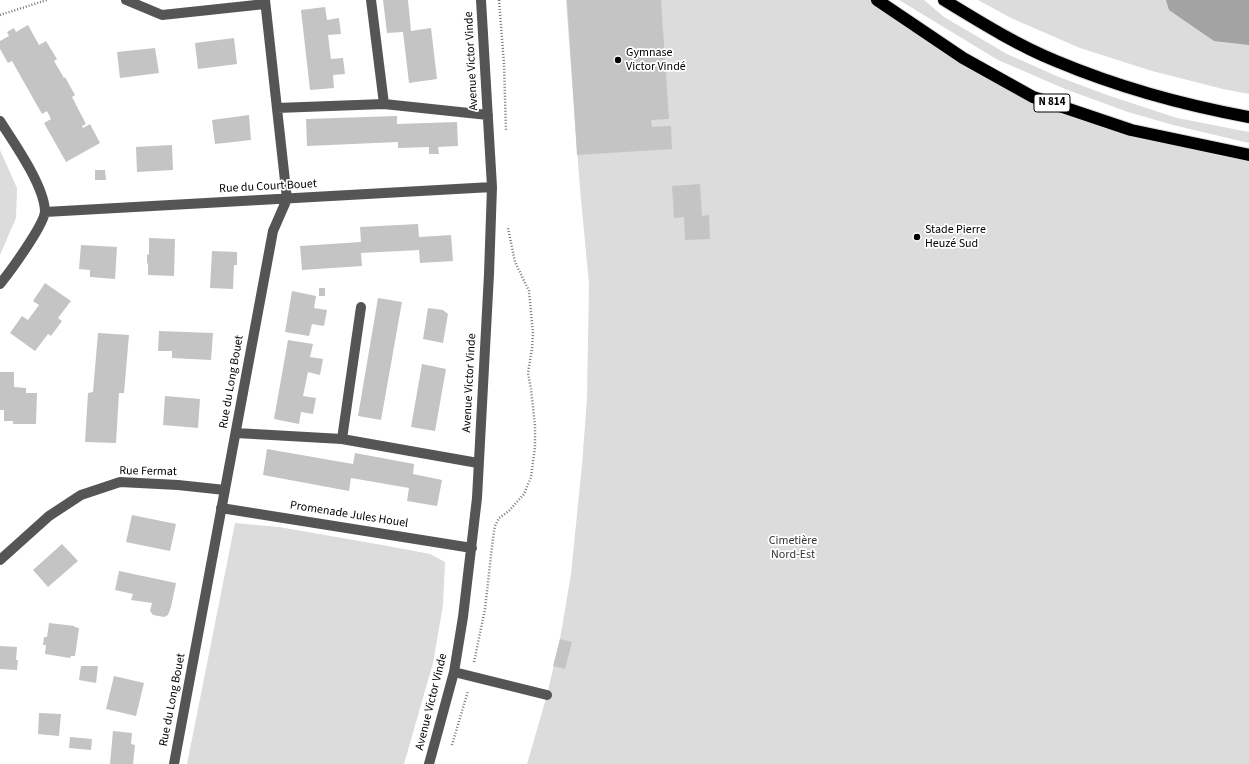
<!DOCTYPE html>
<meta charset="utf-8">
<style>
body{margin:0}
canvas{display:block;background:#fff}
</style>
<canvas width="1249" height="764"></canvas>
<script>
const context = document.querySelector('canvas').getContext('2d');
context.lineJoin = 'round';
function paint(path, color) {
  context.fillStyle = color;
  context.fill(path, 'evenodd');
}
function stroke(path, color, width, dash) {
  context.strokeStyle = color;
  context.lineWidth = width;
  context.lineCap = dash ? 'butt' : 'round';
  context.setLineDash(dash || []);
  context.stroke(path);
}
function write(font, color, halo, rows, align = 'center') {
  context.font = font + ' "Source Sans 3",sans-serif';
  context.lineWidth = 3.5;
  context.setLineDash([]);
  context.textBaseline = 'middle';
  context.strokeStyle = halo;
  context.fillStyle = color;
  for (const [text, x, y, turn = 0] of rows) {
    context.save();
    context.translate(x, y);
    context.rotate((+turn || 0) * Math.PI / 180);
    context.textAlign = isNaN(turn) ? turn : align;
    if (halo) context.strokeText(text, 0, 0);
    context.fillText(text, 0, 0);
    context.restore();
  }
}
paint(new Path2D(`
 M566 0H877L1033 97 1131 130 1249 155V764H527L547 695 560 639 571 574 582 465 587 398 589 284 580 189Z
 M899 0H924L944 17 1007 54 1059 77 1107 95 1177 118 1249 132V143L1173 125 1128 112 1065 89 998 60Z
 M978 0H1249V94L1223 89 1152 71 1080 48 1011 18Z
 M0 150 17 188 16 218 0 255Z
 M235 523 279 527 382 545 430 554 445 562 443 605 433 663 404 764H187Z`), '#dcdcdc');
paint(new Path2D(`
 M1166 0H1249V45L1214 41 1169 10Z`), '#a3a3a3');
paint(new Path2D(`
 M383 0H408L411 31 431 28 437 79 409 83 403 32 387 33Z
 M567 0H661L669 119 651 120 652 127 671 126 672 149 577 155Z
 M325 7 327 20 339 18 341 34 328 35 331 59 343 58 345 74 333 75 334 88 310 90 301 10Z
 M28 25 39 45 46 41 57 59 54 61 64 78 65 77 75 95 72 97 86 124 82 126 83 128 90 124 100 143 66 162 44 123 51 119 47 111 42 114 12 61 8 63 0 49V41L9 36 7 32 14 28 16 32Z
 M234 38 237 64 198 69 195 43Z
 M155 48 159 73 120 78 117 52Z
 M249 115 251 140 215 144 212 120Z
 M397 116V124L457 122 458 146 438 147 439 154H429V147L398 148V142L307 146 306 119Z
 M172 145 173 170 137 172 136 147Z
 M95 170H105L106 180H95Z
 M700 184 702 216 709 215 710 239 685 240 684 217 674 218 672 186Z
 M418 224 419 237 451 235 453 261 420 263 419 250 361 253 362 266 302 270 300 246 361 242 360 227Z
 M149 238 175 239 174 276 148 275V264L147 263V255L149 254Z
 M81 245 117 247 115 279 90 277V270L79 269Z
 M212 251 237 252V265H234L233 289 210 288Z
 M45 283 71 301 58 318 62 321 51 336 48 334 35 351 10 333 22 316 28 320 39 305 33 301Z
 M319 288H325V296H319Z
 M292 291 316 296 314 308 327 310 324 326 312 324 309 336 285 332Z
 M378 298 402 302 381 420 358 416Z
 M428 308 443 310 448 314 443 343 423 339Z
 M159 331 213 333 211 360 172 358V351H158Z
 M98 333 129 335 124 393H119L116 443 85 442 88 393 93 392Z
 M288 340 313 344 310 357 323 359 320 375 308 372 303 396 316 398 313 414 301 412 299 424 274 419Z
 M422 364 446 369 435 431 411 427Z
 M0 372H14V387L26 388V393H37L36 424H13V421H4V410H0Z
 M165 396 200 399 198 428 163 425Z
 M267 449 353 464 355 453 414 464 413 474 442 480 437 506 407 501 409 488 351 478 349 491 263 475Z
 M132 515 176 524 170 551 126 542Z
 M62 544 78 561 48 587 33 570Z
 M119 571 176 583 171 607 168 615 164 617 153 615 150 611 152 603 131 600 133 594 115 590Z
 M49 623 75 626 74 627 79 628 75 656H71L70 658 45 654 46 645H43L44 637H47Z
 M560 639 572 642 565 669 553 666Z
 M0 646 17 647 16 660H18L17 670 0 669Z
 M81 666H98L96 683 79 680Z
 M114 676 144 683 136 716 106 709Z
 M39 713 61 714 59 736 38 734Z
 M113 731 132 733 131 744 135 745 133 764H110Z
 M70 737 92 739 91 750 69 748Z`), '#c4c4c4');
const highway = new Path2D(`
 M877 0 963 58 1033 97 1131 130 1249 155
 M944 0C980 22 1017 45 1056 61 1118 87 1183 105 1249 117`);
stroke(highway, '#dbdbdb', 14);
stroke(new Path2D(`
 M499 0 504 64 506 131
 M0 15 47 0
 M474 662 485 609 493 538 495 526 499 518 509 511 524 494 531 477 535 447V426L531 389 528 373 532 348 533 334 529 291 515 262 508 228
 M452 745 468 691`), '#777', 2.5, [1, 2]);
stroke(new Path2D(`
 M126 0 162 15 265 4
 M371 0 384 104
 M277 108 384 104 488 115
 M0 121C14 143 44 185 45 211 45 224 9 273 0 284
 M45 212 492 187
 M236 433 342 439 478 463
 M342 439 361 307
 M221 508 472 548
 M0 560 49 516 81 495 120 482 178 485 225 490
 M454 672 547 695
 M174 764 273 231 287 199 265 0
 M429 764 454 672 463 617 477 498 489 274 492 187 481 0`), '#555', 10);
stroke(highway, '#000', 12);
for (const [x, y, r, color] of [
 [618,60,4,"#000"],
 [917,237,4,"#000"]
]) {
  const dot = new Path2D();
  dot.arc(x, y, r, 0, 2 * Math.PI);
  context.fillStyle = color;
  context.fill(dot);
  stroke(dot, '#fff', 1.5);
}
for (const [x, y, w] of [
 [1052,103,36]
]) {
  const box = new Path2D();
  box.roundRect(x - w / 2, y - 9, w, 18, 3);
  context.fillStyle = '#fff';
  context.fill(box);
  stroke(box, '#000', 1);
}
write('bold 11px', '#000', null, [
 ["N 814",1052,103]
]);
write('12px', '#000', '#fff', [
 ["Gymnase",626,53],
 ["Victor Vindé",626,67],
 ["Stade Pierre",925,230],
 ["Heuzé Sud",925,244]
], 'left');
write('12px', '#000', '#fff', [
 ["Avenue Victor Vinde",472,61,-93],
 ["Rue du Court Bouet",268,187,-3],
 ["Rue du Long Bouet",232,382,-80],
 ["Avenue Victor Vinde",470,383,-87],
 ["Rue Fermat",148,472,1],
 ["Promenade Jules Houel",349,515,9],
 ["Rue du Long Bouet",173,700,-79],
 ["Avenue Victor Vinde",432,702,-76]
]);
write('12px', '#333', '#fff', [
 ["Cimetière",793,541],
 ["Nord-Est",793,555]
]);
</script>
